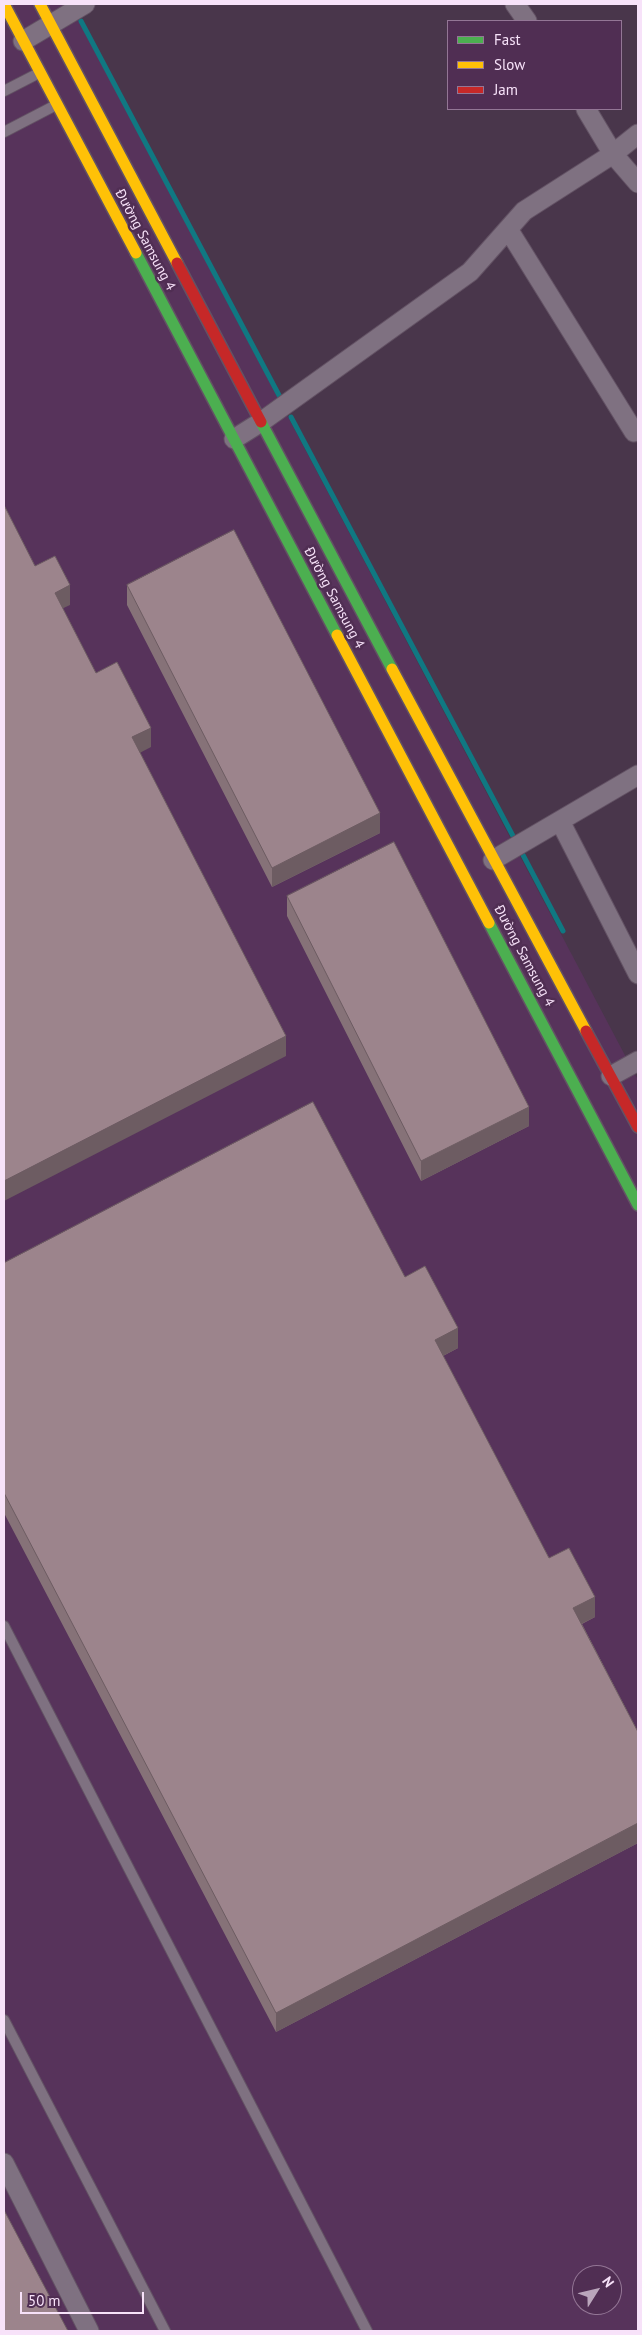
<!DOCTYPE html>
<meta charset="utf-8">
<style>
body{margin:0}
#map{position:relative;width:642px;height:2335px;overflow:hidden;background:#49364b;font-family:"PT Sans",sans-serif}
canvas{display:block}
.frame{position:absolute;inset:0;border:5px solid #f7e2f9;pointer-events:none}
.legend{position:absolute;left:447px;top:20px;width:175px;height:90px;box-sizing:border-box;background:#502e53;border:1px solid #937695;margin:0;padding:6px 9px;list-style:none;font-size:15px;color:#f7e2f9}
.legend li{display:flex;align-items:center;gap:10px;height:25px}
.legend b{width:25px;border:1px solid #937695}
.north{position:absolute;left:572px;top:2265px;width:50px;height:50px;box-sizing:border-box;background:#502e53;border:1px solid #937695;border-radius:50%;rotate:54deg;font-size:14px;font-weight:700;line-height:20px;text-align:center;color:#f7e2f9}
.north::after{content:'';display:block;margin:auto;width:18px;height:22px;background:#baa6bc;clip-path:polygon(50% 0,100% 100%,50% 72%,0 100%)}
.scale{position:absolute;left:20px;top:2292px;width:124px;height:22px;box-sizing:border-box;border:2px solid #f7e2f9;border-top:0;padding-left:6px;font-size:15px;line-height:18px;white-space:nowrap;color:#f7e2f9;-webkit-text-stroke:4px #502e53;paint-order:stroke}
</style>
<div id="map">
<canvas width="642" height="2335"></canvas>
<div class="frame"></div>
<ul class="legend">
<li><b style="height:6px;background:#4caf50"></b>Fast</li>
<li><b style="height:6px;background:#ffc107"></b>Slow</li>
<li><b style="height:6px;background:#c62828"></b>Jam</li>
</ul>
<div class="north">N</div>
<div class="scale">50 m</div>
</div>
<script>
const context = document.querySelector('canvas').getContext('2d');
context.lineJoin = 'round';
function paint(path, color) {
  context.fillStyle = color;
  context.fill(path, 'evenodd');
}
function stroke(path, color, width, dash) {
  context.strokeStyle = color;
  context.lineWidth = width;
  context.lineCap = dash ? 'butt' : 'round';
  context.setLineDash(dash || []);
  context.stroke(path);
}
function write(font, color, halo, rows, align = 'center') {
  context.font = font + ' "PT Sans",sans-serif';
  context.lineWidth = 5;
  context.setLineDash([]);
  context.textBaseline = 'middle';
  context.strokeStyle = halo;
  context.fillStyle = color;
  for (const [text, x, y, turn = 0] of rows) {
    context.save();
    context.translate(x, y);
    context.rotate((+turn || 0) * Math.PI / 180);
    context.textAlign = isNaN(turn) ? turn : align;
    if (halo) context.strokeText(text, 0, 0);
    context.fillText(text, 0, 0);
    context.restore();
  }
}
paint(new Path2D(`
 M4 4H70L638 1080V2331H4ZM582 2275H612V2305H582Z`), '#57335b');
stroke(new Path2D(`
 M81 21 281 399
 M291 417 513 836
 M523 855 563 931`), '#107882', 5);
const lane = new Path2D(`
 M4 91 39 73
 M4 132 56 105
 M4 1626 367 2331
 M4 2020 165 2331`);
const street = new Path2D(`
 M515 4 527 21
 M23 41 85 4
 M586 109 613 154 638 183
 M508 229 634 432
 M234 439 261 422 470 272 524 211 613 154 638 134
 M560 821 638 974
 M493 860 638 775
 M611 1076 638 1061
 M4 2163 89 2331`);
const fast = new Path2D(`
 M136 253 337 635
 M261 422 392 669
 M489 923 638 1205`);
const slow = new Path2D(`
 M4 4 136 253
 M40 4 177 263
 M337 635 489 923
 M392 669 586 1031`);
const jam = new Path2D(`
 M177 263 261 422
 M586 1031 638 1127`);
stroke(lane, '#635264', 12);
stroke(street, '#635264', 21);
stroke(fast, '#635264', 14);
stroke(slow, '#635264', 14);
stroke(jam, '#635264', 14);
stroke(lane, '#7f7181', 10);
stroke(street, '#7f7181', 19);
stroke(fast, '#4caf50', 11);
stroke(slow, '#ffc107', 11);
stroke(jam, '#c62828', 11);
paint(new Path2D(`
 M127 585 380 833 272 887 127 605Z
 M287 896 529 1126 421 1181 287 916Z
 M4 1263 405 1277 458 1348 443 1356 549 1558 595 1617 582 1624 638 1732V1843L276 2032 4 1513Z`), '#867278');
paint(new Path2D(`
 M70 585V605L55 612V593Z
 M151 728V747L132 757V737Z
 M380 813V833L272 887V868Z
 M286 1036V1056L4 1201V1181Z
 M529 1107V1126L421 1181V1161Z
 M458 1328V1348L435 1360V1340Z
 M595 1597V1617L573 1628V1608Z
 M638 1823V1843L276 2032V2013Z`), '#6d5c62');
const building = new Path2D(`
 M4 505 35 566 55 556 70 585 55 593 96 673 117 662 151 728 132 737 286 1036 4 1181Z
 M234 530 380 813 272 868 127 585Z
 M394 842 529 1107 421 1161 287 896Z
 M313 1102 405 1277 425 1266 458 1328 435 1340 549 1558 569 1548 595 1597 573 1608 638 1732V1823L276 2013 4 1493V1263Z
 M4 2210 68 2331H4Z`);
paint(building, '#9c848c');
stroke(building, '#6d5c62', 1);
write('14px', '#f7e2f9', '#502e53', [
 ["Đường Samsung 4",145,240,62],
 ["Đường Samsung 4",334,598,62],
 ["Đường Samsung 4",524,956,62]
]);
</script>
